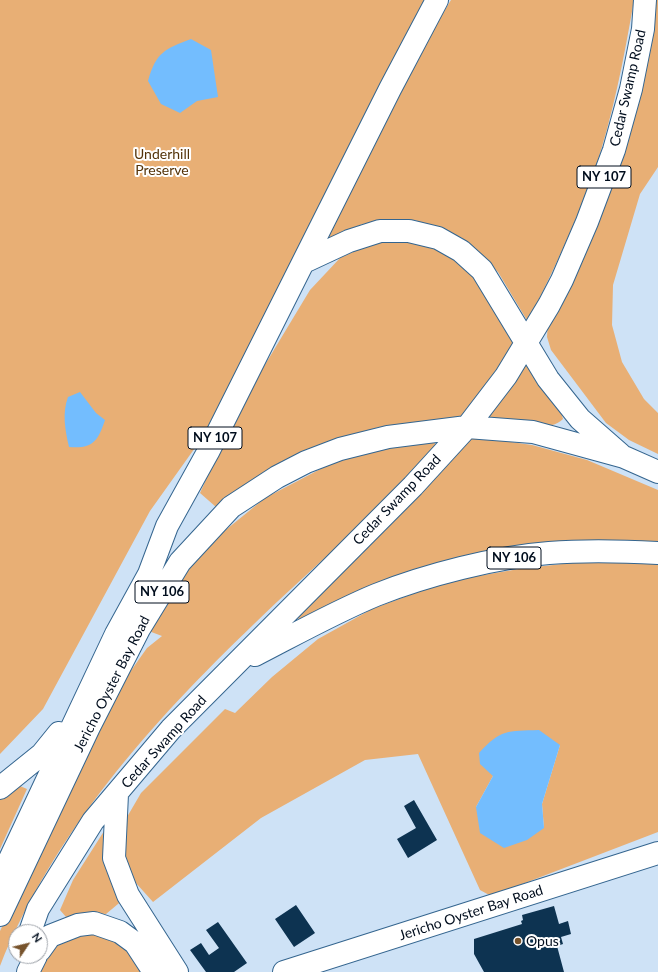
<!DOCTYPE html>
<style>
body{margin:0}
#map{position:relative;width:658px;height:972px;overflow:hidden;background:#cee2f6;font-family:Lato,sans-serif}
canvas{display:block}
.north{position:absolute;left:8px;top:924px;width:40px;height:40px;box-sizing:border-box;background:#fff;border:1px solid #999ea5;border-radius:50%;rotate:55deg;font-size:11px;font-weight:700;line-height:16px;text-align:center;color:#000d1d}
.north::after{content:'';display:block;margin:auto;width:14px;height:18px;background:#77532c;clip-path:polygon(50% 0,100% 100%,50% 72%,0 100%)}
</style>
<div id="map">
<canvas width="658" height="972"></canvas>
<div class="north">N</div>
</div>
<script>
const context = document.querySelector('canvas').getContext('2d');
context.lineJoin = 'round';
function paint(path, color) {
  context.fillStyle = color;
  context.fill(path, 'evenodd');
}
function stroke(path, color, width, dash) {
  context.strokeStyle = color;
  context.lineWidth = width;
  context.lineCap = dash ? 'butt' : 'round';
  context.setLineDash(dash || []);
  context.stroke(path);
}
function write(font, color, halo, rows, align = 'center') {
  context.font = font + ' Lato,sans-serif';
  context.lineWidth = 4;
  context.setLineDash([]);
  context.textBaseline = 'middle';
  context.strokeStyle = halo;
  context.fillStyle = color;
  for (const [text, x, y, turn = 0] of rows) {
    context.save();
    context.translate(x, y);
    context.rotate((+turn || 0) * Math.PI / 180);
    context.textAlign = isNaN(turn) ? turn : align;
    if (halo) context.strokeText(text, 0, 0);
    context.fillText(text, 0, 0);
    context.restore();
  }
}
paint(new Path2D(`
 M0 0H426L202 438 150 511 43 709 0 754Z
 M451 0H634C624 58 613 116 594 172 576 223 552 273 528 322L498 272 462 238 415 220 362 224 331 242 328 238 431 33Z
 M646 0H658V167L640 194 613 285 612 325 622 362 644 399 658 413V454L629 440 606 423 551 350 547 337 548 321 598 205Z
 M377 241H419L455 256 480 281 516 343 460 419 379 427 315 448 255 478 216 507 200 493 223 442 260 373 310 290 340 258Z
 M527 362 560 409 563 419C549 434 506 424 488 421L486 415Z
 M469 436 532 445 587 460 658 490V542H552L299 620 296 614Z
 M434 439 436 447C380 511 315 565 254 624 150 724 55 830 0 966V931L113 696 147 648 162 636 146 630 167 594 206 546 265 498 332 463 391 446Z
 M613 558 658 560V832L491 896 480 890 418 754 365 760 261 818 153 902 135 882 124 863 127 817 141 793 225 709 235 713 272 677 318 639 372 609 448 581 519 569ZM560 745 542 804 544 828 476 807 493 776Z
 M20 786 27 789 0 849V799Z
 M106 828 124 899 106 914 90 913 66 917 60 910 73 880Z
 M96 932 129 949 143 972H38L50 947 70 936Z`), '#e8af75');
paint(new Path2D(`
 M191 39 211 50 218 97 197 101 180 113 161 104 148 81C156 52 165 49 191 39Z
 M80 392 96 413 105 420C98 441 93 449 69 447 65 430 62 413 68 397Z
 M539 730 560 745 542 804 544 828 527 840 504 848 480 833 476 807 493 776 480 764 479 753C501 729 507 731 539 730Z`), '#73bdfe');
paint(new Path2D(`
 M414 800 437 840 408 858 397 839 416 828 404 806Z
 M296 905 315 933 294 947 275 919Z
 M554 906 559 924 568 921 571 934 561 937 563 944 557 946 564 972H484L474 954V939L522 924 521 921 523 920 522 915Z
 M218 922 247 963 234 972H206L190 950 201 943 209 955 219 948 206 930Z`), '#0d3351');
const minor = new Path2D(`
 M284 972 658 853`);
const major = new Path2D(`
 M304 262 349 241 380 231H409L438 238 461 251 482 270 548 379 580 419 620 454
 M255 655C294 635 335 612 376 595 426 575 496 557 549 553 586 550 622 551 658 553
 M0 788 42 754 59 733
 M117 794 114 858 128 895 177 972
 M0 880 116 634 149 574 167 526 208 452 390 89 437 0
 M0 915 89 727 139 629 180 562 231 507 277 477 306 462 340 449 388 437 467 427 533 432 624 457 658 472
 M30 932 38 909 93 821 171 729 413 486 467 427 506 376 549 305 562 280 587 222 614 150 631 89 643 29 645 0
 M40 950 50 936 78 925 94 923 120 932 135 943 154 972
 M28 972 36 956`);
stroke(minor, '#34658f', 24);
stroke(major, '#34658f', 24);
stroke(minor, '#fff', 22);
stroke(major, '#fff', 22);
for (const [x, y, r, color] of [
 [518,941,4,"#77532c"]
]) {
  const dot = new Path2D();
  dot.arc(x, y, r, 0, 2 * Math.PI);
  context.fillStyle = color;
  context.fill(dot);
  stroke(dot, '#fff', 1.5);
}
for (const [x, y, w] of [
 [604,177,54],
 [215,438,54],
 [514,558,54],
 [162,592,54]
]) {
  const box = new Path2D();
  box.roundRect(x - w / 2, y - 11, w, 22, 3);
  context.fillStyle = '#fff';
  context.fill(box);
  stroke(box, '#000d1d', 1);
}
write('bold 13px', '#000d1d', null, [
 ["NY 107",604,177],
 ["NY 107",215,438],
 ["NY 106",514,558],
 ["NY 106",162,592]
]);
write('14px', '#000d1d', '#fff', [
 ["Cedar Swamp Road",628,88,-77],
 ["Cedar Swamp Road",397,500,-46],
 ["Jericho Oyster Bay Road",112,684,-63],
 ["Cedar Swamp Road",164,742,-48],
 ["Jericho Oyster Bay Road",471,913,-18]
]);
write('14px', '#543309', '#fff', [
 ["Underhill",162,154],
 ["Preserve",162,170]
]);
write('14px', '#000d1d', '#fff', [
 ["Opus",526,941]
], 'left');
</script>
